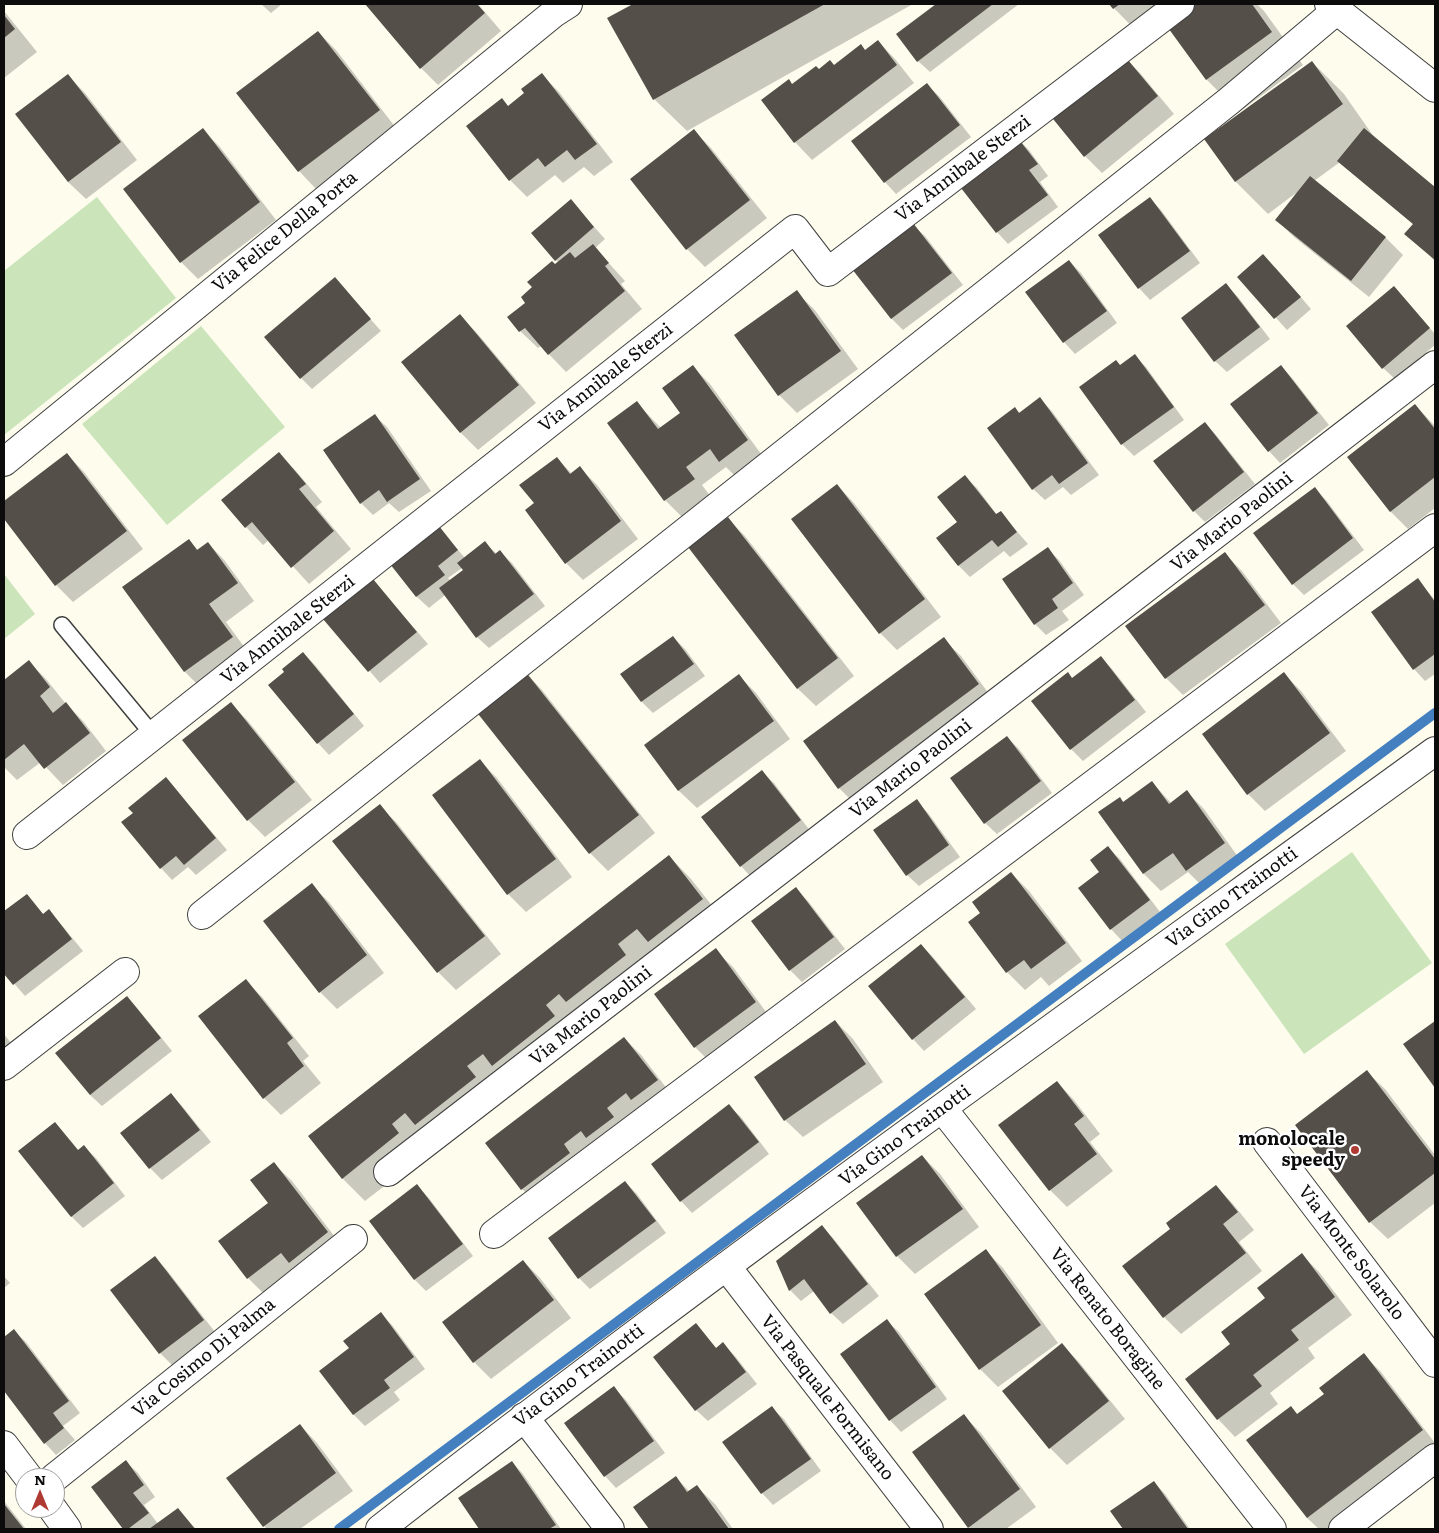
<!DOCTYPE html>
<style>
body{margin:0}
#map{position:relative;width:1439px;height:1533px;overflow:hidden;background:#fdfced;font-family:Literata,serif}
canvas{display:block}
.frame{position:absolute;inset:0;border:5px solid #0c0c0c;pointer-events:none}
.north{position:absolute;left:15px;top:1468px;width:50px;height:50px;box-sizing:border-box;background:#fff;border:1px solid #9e9e9e;border-radius:50%;rotate:0deg;font-size:14px;font-weight:700;line-height:20px;text-align:center;color:#0c0c0c}
.north::after{content:'';display:block;margin:auto;width:18px;height:22px;background:#af3a31;clip-path:polygon(50% 0,100% 100%,50% 72%,0 100%)}
</style>
<div id="map">
<canvas width="1439" height="1533"></canvas>
<div class="frame"></div>
<div class="north">N</div>
</div>
<script>
const context = document.querySelector('canvas').getContext('2d');
context.lineJoin = 'round';
function paint(path, color) {
  context.fillStyle = color;
  context.fill(path, 'evenodd');
}
function stroke(path, color, width, dash) {
  context.strokeStyle = color;
  context.lineWidth = width;
  context.lineCap = dash ? 'butt' : 'round';
  context.setLineDash(dash || []);
  context.stroke(path);
}
function write(font, color, halo, rows, align = 'center') {
  context.font = font + ' Literata,serif';
  context.lineWidth = 5;
  context.setLineDash([]);
  context.textBaseline = 'middle';
  context.strokeStyle = halo;
  context.fillStyle = color;
  for (const [text, x, y, turn = 0] of rows) {
    context.save();
    context.translate(x, y);
    context.rotate((+turn || 0) * Math.PI / 180);
    context.textAlign = isNaN(turn) ? turn : align;
    if (halo) context.strokeText(text, 0, 0);
    context.fillText(text, 0, 0);
    context.restore();
  }
}
paint(new Path2D(`
 M97 197 176 298 4 435V271Z
 M201 326 285 427 167 525 82 424Z
 M4 574 35 614 4 639Z
 M1352 852 1432 963 1304 1054 1225 944Z`), '#cbe4ba');
paint(new Path2D(`
 M261 4H282L271 13Z
 M366 4H478L501 31 438 85 421 68Z
 M635 4H913L687 131 654 99 609 19Z
 M938 4H1019L930 72 918 61 898 34Z
 M1110 4H1189L1192 8 1197 4H1257L1264 11 1303 65 1239 112 1207 80 1167 24 1146 41Z
 M4 11 37 52 4 78Z
 M318 32 336 50 396 128 316 189 299 171Z
 M878 41 895 59 914 83 812 160 795 142 788 80 793 85 819 70 830 61 835 66 861 46 866 51Z
 M1122 56 1140 73 1174 114 1102 173 1085 156Z
 M1312 62 1344 94 1374 137H1373L1435 189V261L1406 234 1414 225 1340 162 1314 181 1386 238 1403 255 1369 297 1294 237 1277 220 1296 193 1268 214 1236 182 1205 139Z
 M67 75 85 93 137 160 86 199 68 182 17 114Z
 M542 75 559 92 613 162 594 176 584 167 563 183 555 175 527 197 510 180 509 107 526 94Z
 M927 85 939 96 971 137 896 194 885 182Z
 M203 130 220 147 276 220 198 279 181 262Z
 M694 131 711 148 767 218 705 267 687 249 632 179Z
 M1017 138 1029 150 1048 176 1040 182 1058 207 1008 244 997 232 998 162Z
 M1150 199 1161 210 1200 263 1150 300 1139 288Z
 M571 201 605 239 595 248 625 281 621 284 642 309 566 372 541 346 538 348 520 331 527 303 559 263 556 260Z
 M913 225 925 236 963 285 903 330 892 319 854 270Z
 M1069 261 1081 273 1117 323 1075 354 1064 342Z
 M1275 267 1311 309 1287 330 1239 277Z
 M335 279 381 331 312 389 301 378Z
 M1226 285 1238 297 1270 339 1227 372 1215 361Z
 M1394 287 1435 334V345L1395 379 1383 368Z
 M796 292 814 309 858 369 797 413 779 395 736 336Z
 M460 316 477 333 536 403 478 450 461 433 403 362Z
 M1135 356 1146 367 1184 420 1134 456 1122 444 1080 387 1121 366Z
 M1281 366 1292 378 1329 425 1280 463 1269 451Z
 M693 367 710 384 764 458 737 478 726 467 702 485 711 497 683 518 665 500 609 423 637 403 661 428 682 413Z
 M1040 399 1051 410 1099 475 1071 495 1063 487 1045 500 1033 489 1015 409 1020 413Z
 M1415 405 1435 426V508L1408 529 1391 512 1348 457Z
 M375 416 387 427 431 491 399 512 389 503 373 515 361 503Z
 M1205 423 1216 435 1255 484 1205 522 1194 511Z
 M67 454 84 472 143 549 73 602 56 585 4 517V502Z
 M279 454 296 471 322 502 316 507 351 549 309 584 269 540 263 545 246 527Z
 M557 458 572 474 580 468 597 485 638 539 583 580 566 563 535 504Z
 M965 477 977 488 997 515 1000 512 1028 544 1010 557 1004 551 970 577 959 566 938 538 958 522Z
 M837 485 854 503 941 617 897 650 880 633Z
 M1314 489 1326 500 1364 550 1304 595 1293 584Z
 M728 519 745 536 854 676 816 706 798 689 690 548Z
 M439 528 465 558 485 543 497 554 500 552 512 563 545 606 489 648 477 637 445 595 429 608 417 597 392 564ZM462 568 464 571 451 581 448 578Z
 M189 540 198 550 208 543 225 561 254 601 226 622 250 655 202 689 185 672 124 587Z
 M1048 549 1059 560 1084 595 1062 611 1069 620 1046 635 1035 624Z
 M1225 554 1242 571 1281 623 1183 695 1166 678Z
 M1418 580 1435 600V674L1425 681 1414 669 1372 612Z
 M373 581 428 644 380 683 325 620Z
 M673 637 685 649 705 676 653 713 642 702 622 674Z
 M943 639 961 656 995 702 857 806 839 788 804 742Z
 M303 653 315 665 364 726 329 755 318 743 270 685 286 673Z
 M1101 657 1112 669 1146 712 1083 761 1071 749 1033 701 1073 679Z
 M29 662 46 679 66 704 83 721 106 751 63 785 41 762 17 780 4 767V682Z
 M525 672 542 690 655 833 608 871 590 853 477 710Z
 M1284 674 1301 691 1346 751 1265 811 1248 794Z
 M739 676 756 693 790 739 697 808 679 791 646 745Z
 M231 704 248 721 312 800 265 837 248 820Z
 M1007 737 1019 749 1052 793 997 834 985 823Z
 M480 761 497 778 572 877 526 912 508 894 434 796Z
 M762 772 774 783 811 832 752 878 741 866Z
 M166 779 177 791 227 850 196 875 188 867 172 880 161 868Z
 M1152 782 1171 803 1187 792 1204 809 1241 861 1204 888 1188 872 1161 891 1144 874 1100 813 1120 798 1124 803Z
 M916 801 928 813 960 857 919 886 907 875Z
 M379 806 397 823 501 954 456 990 438 972 334 841Z
 M1108 848 1120 859 1160 912 1122 941 1111 929 1101 872Z
 M669 856 691 879 725 922 365 1201 342 1178 310 1136Z
 M1011 873 1029 891 1082 961 1049 986 1041 977 1025 990 1007 972 970 923 982 914Z
 M311 885 329 902 384 973 337 1009 320 992Z
 M796 889 808 901 845 949 802 982 790 970 753 921Z
 M26 895 44 915 49 911 60 923 83 951 25 996 4 972V913Z
 M921 945 933 957 976 1009 924 1051 913 1039Z
 M715 950 733 967 772 1020 713 1065 695 1047 656 995Z
 M246 981 263 998 309 1056 303 1061 321 1083 281 1115 264 1098Z
 M127 997 138 1009 172 1051 102 1106 90 1095Z
 M835 1021 853 1039 883 1082 803 1137 785 1120Z
 M1435 1023V1086L1405 1044Z
 M4 1034 17 1051 4 1062Z
 M624 1038 642 1056 674 1098 540 1207 522 1189 486 1143Z
 M1367 1072 1385 1089 1435 1155V1203L1388 1239 1370 1222 1296 1126Z
 M1057 1082 1074 1100 1100 1134 1090 1142 1113 1171 1067 1207 1050 1190Z
 M171 1095 182 1106 211 1142 162 1180 150 1168 122 1133Z
 M729 1106 741 1117 769 1154 692 1213 681 1201Z
 M55 1124 79 1151 84 1147 96 1158 125 1196 83 1228 71 1216Z
 M922 1156 940 1174 979 1227 915 1274 897 1256 858 1203Z
 M274 1164 292 1181 345 1250 265 1295 248 1278 270 1203Z
 M625 1182 637 1194 666 1233 590 1289 579 1278Z
 M417 1186 428 1197 473 1256 426 1291 415 1280 370 1221Z
 M1216 1186 1233 1204 1254 1230 1239 1242 1262 1271 1181 1334 1164 1317 1172 1229Z
 M822 1227 833 1238 879 1296 843 1324 831 1313 814 1291 801 1301 790 1290Z
 M986 1251 1003 1268 1058 1343 998 1387 980 1369 925 1295Z
 M1302 1255 1319 1272 1352 1315 1308 1348 1315 1358 1270 1393 1278 1404 1235 1437 1218 1419 1232 1344Z
 M155 1258 166 1269 215 1332 172 1365 160 1353 112 1290Z
 M523 1261 540 1278 571 1318 491 1379 474 1362Z
 M4 1276 10 1283 4 1288Z
 M381 1314 392 1325 425 1369 394 1392 400 1400 365 1426 353 1414 350 1348Z
 M887 1321 899 1332 947 1399 901 1432 890 1420Z
 M696 1325 717 1349 723 1344 735 1356 757 1384 708 1421 696 1410Z
 M14 1331 26 1342 80 1413 63 1426 75 1440 56 1455 45 1443 4 1389V1338Z
 M1062 1345 1079 1362 1125 1419 1067 1465 1050 1448Z
 M1364 1355 1381 1372 1435 1443V1451L1332 1529H1319L1307 1518 1291 1408 1298 1415 1326 1394Z
 M614 1388 626 1400 665 1453 616 1488 605 1476Z
 M772 1408 784 1419 821 1471 773 1505 762 1493Z
 M964 1416 981 1433 1036 1507 1006 1529H971L969 1527Z
 M300 1425 317 1443 353 1491 300 1529H267L264 1526Z
 M126 1462 138 1473 155 1497 144 1505 158 1524 178 1509 196 1529H125L93 1487Z
 M512 1462 523 1474 561 1529H481L459 1498Z
 M676 1478 690 1492 697 1487 715 1504 733 1529H650L635 1507Z
 M1154 1482 1165 1494 1190 1529H1125L1112 1511Z
 M4 1501 26 1529H4Z`), '#0003');
stroke(new Path2D(`
 M339 1529 1435 713`), '#4480c0', 10);
paint(new Path2D(`
 M365 4H477L485 13 420 69Z
 M633 4H825L653 100 607 18Z
 M936 4H993L917 62 896 34Z
 M1109 4H1120L1113 9Z
 M1195 4H1252L1272 32 1206 80 1166 25Z
 M4 15 15 29 4 38Z
 M318 31 380 110 298 172 236 93Z
 M878 40 897 65 794 143 761 100 789 79 792 84 816 66 819 69 830 60 834 65 861 44 865 50Z
 M1123 54 1158 96 1084 157 1049 114Z
 M1312 61 1343 104 1235 182 1204 139Z
 M542 73 597 144 575 160 567 150 545 167 538 158 509 181 466 126 502 98 508 106 524 93 521 89Z
 M68 74 121 142 68 182 15 114Z
 M927 83 960 125 884 183 851 141Z
 M203 128 260 202 180 263 123 189Z
 M1364 128 1435 187V260L1404 234 1413 224 1337 161Z
 M694 129 750 200 686 250 630 179Z
 M1017 137 1038 164 1029 170 1048 195 996 233 961 188 996 162 992 156Z
 M1310 176 1386 237 1351 281 1275 220Z
 M1150 197 1190 251 1138 289 1098 235Z
 M571 199 594 227 555 261 531 233Z
 M913 223 952 273 891 319 852 269Z
 M593 244 609 263 605 266 625 291 548 355 525 328 519 332 507 317 525 303 521 297 532 287 527 282 552 261 555 264 570 252 575 258Z
 M1263 254 1301 297 1274 319 1237 277Z
 M1069 260 1107 311 1063 343 1025 292Z
 M335 277 371 319 300 379 264 337Z
 M1226 283 1260 327 1214 362 1181 318Z
 M1394 286 1430 328 1382 369 1346 326Z
 M797 290 841 351 778 396 734 335Z
 M460 314 519 385 460 433 401 362Z
 M1135 354 1174 407 1121 445 1079 387 1116 360 1120 365Z
 M693 365 748 440 719 462 710 449 686 467 695 479 664 501 607 423 637 401 658 429 680 413 662 388Z
 M1281 365 1318 413 1268 452 1230 404Z
 M1040 397 1088 463 1059 484 1052 475 1032 490 987 428 1015 407 1019 413Z
 M1415 404 1435 429V477L1390 512 1347 457Z
 M375 414 420 479 387 502 379 490 360 504 323 450Z
 M1205 422 1244 472 1193 512 1153 461Z
 M279 452 306 484 299 489 334 531 291 568 252 522 245 528 221 500Z
 M67 453 127 531 55 586 4 519V501Z
 M557 457 570 474 580 466 621 521 565 564 525 510 534 503 519 485Z
 M965 475 996 514 1001 511 1017 532 998 547 992 540 958 566 936 538 957 522 937 497Z
 M837 484 925 599 879 634 791 519Z
 M1315 487 1353 538 1292 585 1253 533Z
 M728 517 838 658 797 689 688 547Z
 M439 526 458 550 438 566 445 575 416 597 390 564Z
 M189 539 197 550 208 542 238 583 209 604 233 637 184 672 122 587Z
 M485 541 495 554 500 550 534 594 476 638 439 588 463 570 457 563Z
 M1048 547 1073 583 1052 599 1058 608 1034 625 1002 579Z
 M1225 552 1265 605 1165 679 1125 626Z
 M1418 578 1435 602V654L1413 670 1371 612Z
 M373 579 417 632 368 672 323 619Z
 M673 636 694 664 641 702 620 674Z
 M944 637 979 684 838 789 803 741Z
 M303 652 354 714 317 744 268 685 284 672 282 669Z
 M1101 656 1135 700 1070 750 1031 701 1068 672 1072 678Z
 M29 660 50 687 40 696 53 713 66 702 90 733 44 769 24 744 4 760V680Z
 M525 671 639 815 589 854 475 710Z
 M1284 672 1330 733 1247 795 1202 734Z
 M739 674 774 721 678 791 644 745Z
 M231 702 295 782 247 821 182 740Z
 M1007 736 1041 781 984 824 950 778Z
 M480 759 556 859 507 895 432 795Z
 M762 770 801 820 740 867 701 817Z
 M166 777 216 838 184 865 176 856 160 869 121 822 133 813 128 808Z
 M1152 781 1169 804 1187 790 1225 843 1186 871 1173 853 1143 874 1098 812 1120 797 1123 802Z
 M917 799 949 845 906 876 873 830Z
 M380 804 485 936 437 973 332 841Z
 M1108 846 1150 900 1110 930 1078 888 1099 872 1090 860Z
 M669 855 703 899 648 942 637 929 618 944 626 955 566 1002 559 994 546 1005 555 1016 492 1066 483 1054 467 1066 476 1077 415 1125 405 1113 392 1124 399 1133 342 1179 308 1136Z
 M1011 872 1066 943 1031 969 1024 960 1006 973 968 922 980 913 972 902Z
 M312 883 367 955 319 993 263 921Z
 M796 887 834 937 789 971 751 921Z
 M27 894 43 914 49 909 72 939 13 985 4 974V911Z
 M921 944 965 997 912 1040 868 986Z
 M716 948 756 1002 694 1048 654 994Z
 M246 979 293 1038 287 1043 304 1066 263 1099 198 1016Z
 M127 996 161 1038 90 1095 55 1053Z
 M835 1020 866 1064 784 1121 754 1077Z
 M1435 1021V1088L1403 1044Z
 M624 1037 658 1080 631 1100 626 1093 607 1108 614 1117 586 1138 581 1131 564 1144 570 1153 521 1190 485 1143Z
 M1367 1070 1435 1159V1173L1369 1223 1295 1125Z
 M1057 1081 1084 1116 1074 1124 1097 1154 1049 1191 998 1125Z
 M171 1093 200 1130 149 1169 120 1133Z
 M729 1104 759 1142 680 1202 651 1164Z
 M55 1122 78 1150 84 1145 114 1183 71 1217 18 1151Z
 M922 1155 963 1209 896 1257 856 1203Z
 M274 1162 328 1232 289 1263 281 1253 247 1279 218 1241 268 1203 250 1180Z
 M625 1181 656 1221 578 1279 548 1238Z
 M417 1184 463 1244 414 1280 369 1221Z
 M1216 1185 1238 1212 1223 1224 1246 1253 1163 1318 1122 1266 1170 1229 1166 1223Z
 M822 1225 868 1284 830 1314 804 1279 789 1291 776 1261Z
 M986 1249 1041 1325 979 1370 924 1294Z
 M1302 1253 1335 1297 1291 1330 1299 1340 1253 1375 1262 1386 1217 1420 1185 1379 1230 1344 1221 1332 1265 1298 1257 1288Z
 M155 1256 204 1320 159 1354 110 1290Z
 M523 1260 554 1300 473 1363 442 1322Z
 M381 1312 414 1357 384 1380 390 1388 353 1415 319 1371 349 1348 343 1341Z
 M887 1319 936 1387 889 1421 840 1354Z
 M696 1323 716 1348 723 1342 746 1372 695 1411 653 1357Z
 M14 1329 69 1401 53 1413 64 1428 44 1444 4 1391V1337Z
 M1062 1343 1109 1401 1049 1449 1002 1391Z
 M1364 1353 1423 1430 1307 1518 1246 1440 1291 1406 1297 1414 1324 1394 1319 1388Z
 M614 1386 654 1441 604 1477 564 1423Z
 M772 1406 811 1459 761 1494 722 1442Z
 M964 1414 1020 1489 968 1528 912 1452Z
 M300 1424 336 1473 263 1527 226 1478Z
 M126 1460 144 1485 133 1493 149 1513 128 1529H123L91 1487Z
 M512 1461 556 1525 549 1529H479L458 1498Z
 M676 1476 687 1492 697 1485 729 1529H649L633 1507Z
 M1154 1481 1188 1529H1123L1110 1511Z
 M4 1504 24 1529H4Z
 M178 1508 195 1529H149Z`), '#544f49');
const service = new Path2D(`
 M62 625 154 736`);
const minor = new Path2D(`
 M4 462 554 13 568 4
 M27 835 795 229 828 272 1180 4
 M202 915 1229 101 1337 10
 M4 1066 125 972
 M942 1108 1272 1529
 M1267 1142 1435 1363
 M388 1172 1435 365
 M494 1234 1435 528
 M726 1266 929 1529
 M524 1417 610 1529
 M4 1445 29 1478
 M54 1478 353 1239
 M52 1508 67 1529
 M380 1529C725 1260 1082 1007 1435 751
 M1343 1529 1435 1458`);
const tertiary = new Path2D(`
 M1329 4 1435 88`);
stroke(service, '#3f3f3f', 18);
stroke(minor, '#3f3f3f', 30);
stroke(tertiary, '#3f3f3f', 30);
stroke(service, '#fff', 15);
stroke(minor, '#fff', 28);
stroke(tertiary, '#fff', 28);
for (const [x, y, r, color] of [
 [1355,1150,5,"#af3a31"]
]) {
  const dot = new Path2D();
  dot.arc(x, y, r, 0, 2 * Math.PI);
  context.fillStyle = color;
  context.fill(dot);
  stroke(dot, '#fff', 2);
}
write('18px', '#0c0c0c', '#fff', [
 ["Via Annibale Sterzi",963,169,-37],
 ["Via Felice Della Porta",285,232,-39],
 ["Via Annibale Sterzi",606,378,-38],
 ["Via Mario Paolini",1232,522,-38],
 ["Via Annibale Sterzi",288,630,-38],
 ["Via Mario Paolini",911,769,-38],
 ["Via Gino Trainotti",1232,898,-36],
 ["Via Mario Paolini",591,1016,-38],
 ["Via Gino Trainotti",905,1136,-36],
 ["Via Monte Solarolo",1351,1253,53],
 ["Via Renato Boragine",1107,1319,52],
 ["Via Cosimo Di Palma",204,1358,-39],
 ["Via Gino Trainotti",579,1376,-37],
 ["Via Pasquale Formisano",827,1398,52]
]);
write('bold 18px', '#0c0c0c', '#fff', [
 ["monolocale",1345,1140],
 ["speedy",1345,1161]
], 'right');
</script>
